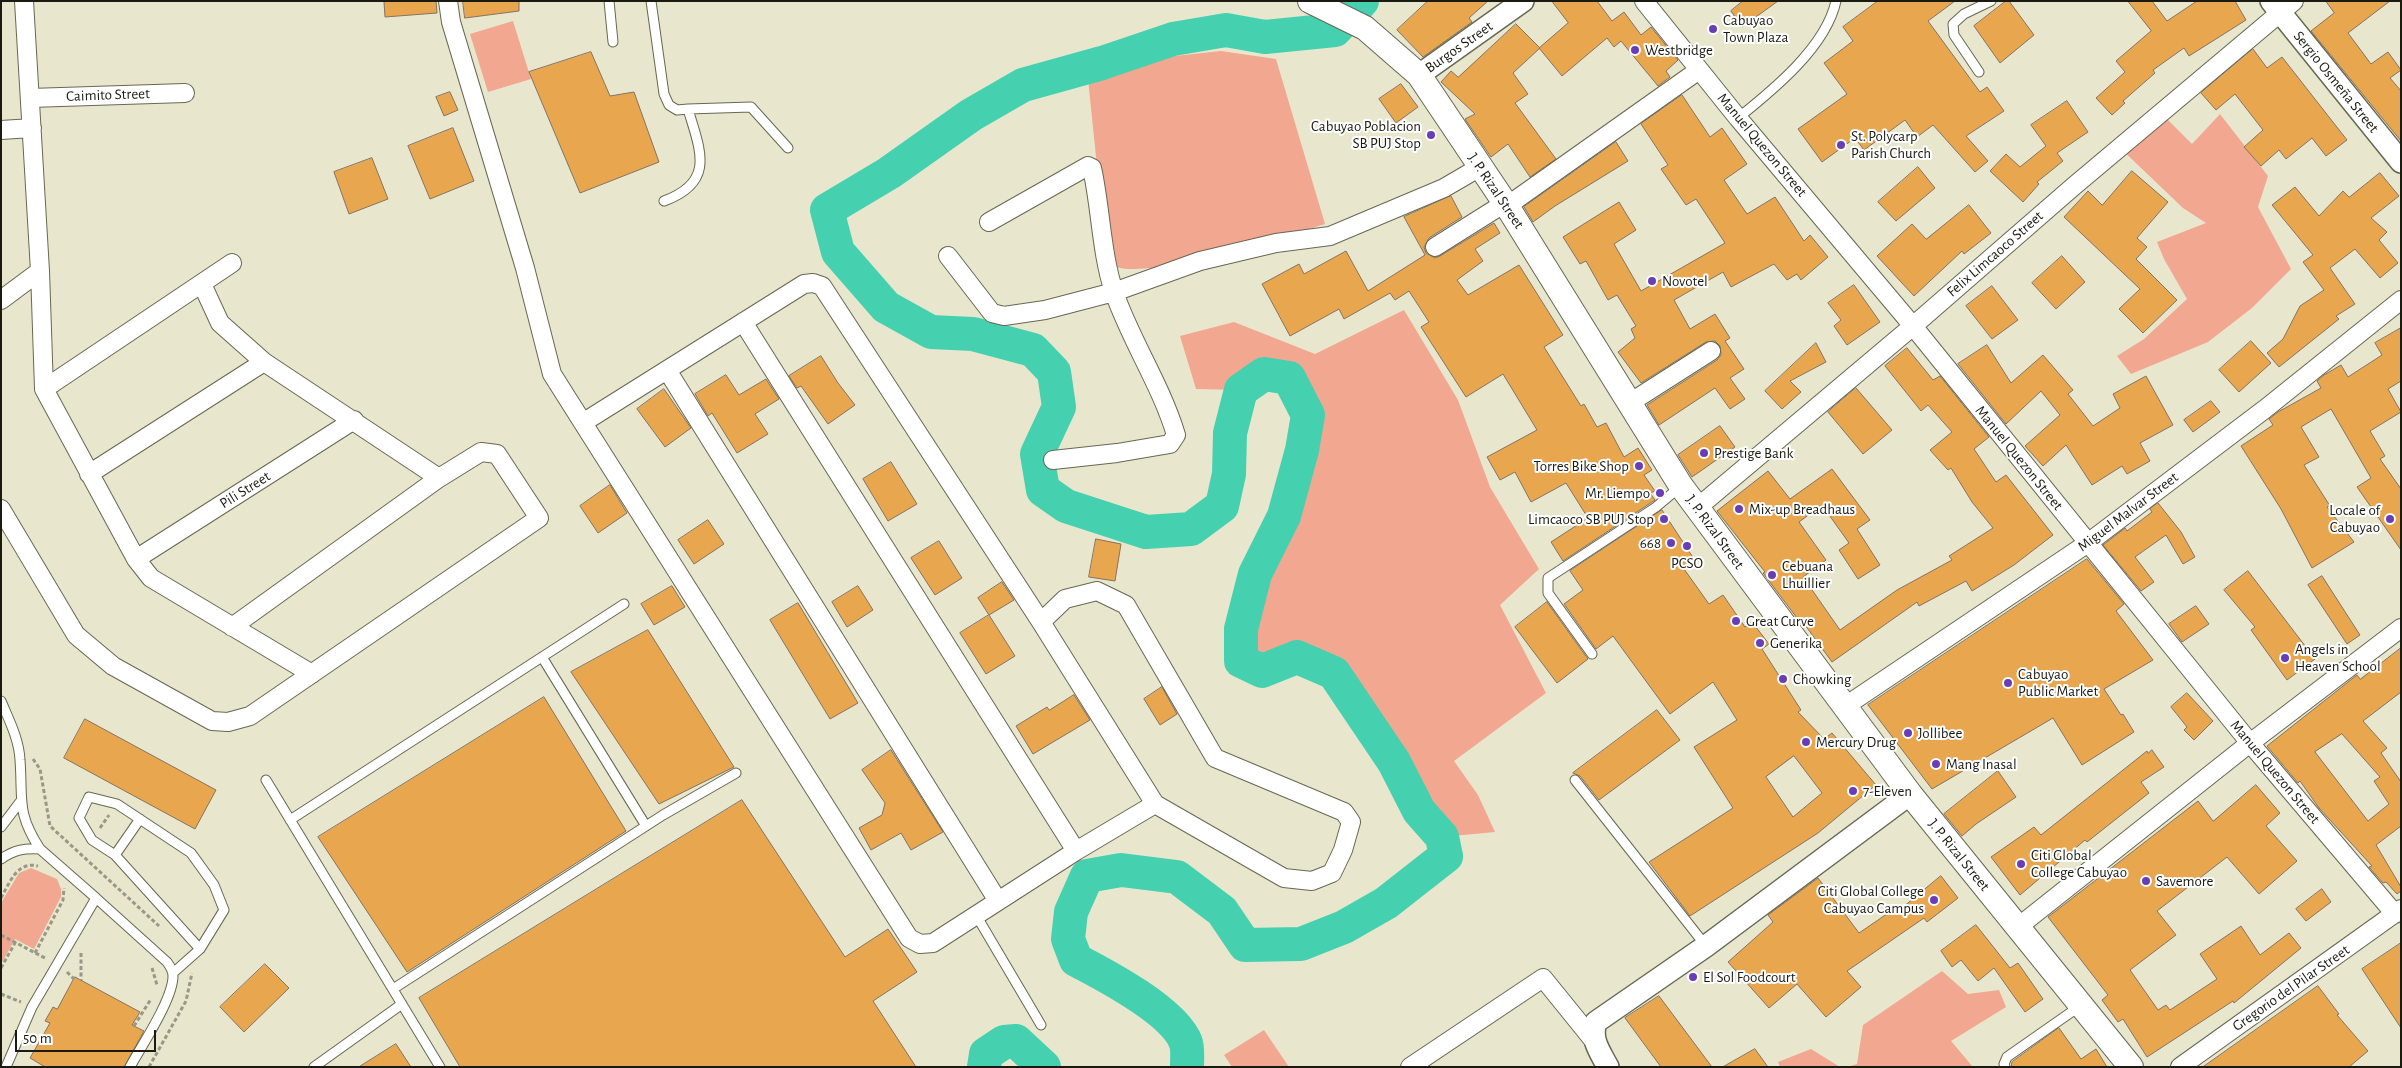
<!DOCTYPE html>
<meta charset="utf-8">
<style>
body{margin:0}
#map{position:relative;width:2402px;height:1068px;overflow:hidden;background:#e8e7ce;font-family:"Alegreya Sans",sans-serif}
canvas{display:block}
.frame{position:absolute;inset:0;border:2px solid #1a1a11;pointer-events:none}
.scale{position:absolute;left:15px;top:1030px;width:141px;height:22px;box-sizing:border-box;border:2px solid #1a1a11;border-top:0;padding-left:6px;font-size:15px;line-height:18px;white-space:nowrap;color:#1a1a11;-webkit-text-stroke:4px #fff;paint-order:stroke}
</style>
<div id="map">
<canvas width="2402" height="1068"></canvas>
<div class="frame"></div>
<div class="scale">50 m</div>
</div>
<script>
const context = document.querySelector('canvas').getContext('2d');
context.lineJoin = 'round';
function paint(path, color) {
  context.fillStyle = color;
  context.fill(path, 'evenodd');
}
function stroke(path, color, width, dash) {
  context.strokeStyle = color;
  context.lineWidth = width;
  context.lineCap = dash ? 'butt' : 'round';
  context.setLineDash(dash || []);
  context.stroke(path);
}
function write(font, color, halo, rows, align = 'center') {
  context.font = font + ' "Alegreya Sans",sans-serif';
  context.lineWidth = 4;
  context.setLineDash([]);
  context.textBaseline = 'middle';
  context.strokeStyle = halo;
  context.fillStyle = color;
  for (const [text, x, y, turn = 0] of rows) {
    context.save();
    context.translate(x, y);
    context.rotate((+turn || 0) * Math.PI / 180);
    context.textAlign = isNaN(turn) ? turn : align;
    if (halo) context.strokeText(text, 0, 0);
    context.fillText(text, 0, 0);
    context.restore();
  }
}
paint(new Path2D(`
 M513 21 531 79 488 92 470 34Z
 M1221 51 1276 59 1325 224C1286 236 1137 286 1107 263L1088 79 1147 59Z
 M2161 113 2192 144 2220 114 2268 176 2258 207 2291 269 2252 308 2208 342 2131 374 2117 356 2144 339 2187 299 2164 259 2157 242 2206 223 2183 208 2117 145Z
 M1404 310 1458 400 1490 487 1539 569 1500 605 1546 693 1454 761 1478 795 1495 832 1442 837 1419 811 1394 762 1334 673 1298 657 1262 671 1241 661V629L1255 574 1284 516 1301 450 1308 415 1288 378 1264 374 1241 390 1196 389 1180 336 1234 322 1315 354Z
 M31 868 57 879 61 889V897L34 949 15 939 1 964V903L19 873Z
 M1942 971 1968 994 1999 990 2006 1007 1951 1041 1973 1067H1846L1857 1064 1863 1025Z
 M1264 1030 1289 1067H1232L1224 1055Z
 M1811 1049 1840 1067H1780L1778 1062Z`), '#f1a790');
stroke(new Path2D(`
 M984 1067 986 1054 1004 1042 1016 1041 1044 1067
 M1187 1067C1187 1060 1188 1050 1186 1043 1175 1012 1105 975 1076 960L1068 939 1071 912 1087 876 1121 870 1177 877 1222 911 1245 945 1301 944 1344 927 1386 903 1446 856 1442 837 1419 811 1394 762 1334 673 1297 657 1262 671 1241 661V629L1255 574 1284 516 1302 450 1308 415 1289 378 1264 374 1241 390 1230 433 1229 474 1222 506 1191 529 1146 532 1066 506 1043 490 1037 454 1059 407 1054 372 1033 350 973 334 931 332 886 307 838 252 827 210 889 173 971 115 1023 85 1102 63 1173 39 1226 30 1265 37 1335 30 1362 1`), '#45d1af', 34);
const building = new Path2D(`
 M436 1 437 13 385 17 384 2Z
 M463 1H519V11L465 18Z
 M1428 1H1488L1469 18 1472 22 1423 57 1397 30Z
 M1552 1H1597L1612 21 1624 12 1641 35 1651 27 1678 60 1666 71 1670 77 1658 86 1621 41 1614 47 1607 38 1562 76 1539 48 1568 23Z
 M1743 1H1778L1742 27 1731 11Z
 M1878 1H1955L1928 21 1980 92 1987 87 2004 111 1966 136 1988 161 1975 172 1933 125 1917 137 1905 120 1864 150 1855 138 1822 162 1798 129 1847 94 1824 63 1853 41 1843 27Z
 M2006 1H2009L2034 35 2000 63 1974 26Z
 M2128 1H2152L2167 21 2197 1H2235L2246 20 2189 56 2184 48 2153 70 2155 73 2123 101 2125 103 2112 115 2096 98 2125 72 2116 61 2151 31Z
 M2326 1H2390L2348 33 2371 64 2388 52 2401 70 2390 78 2401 91V141L2311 31 2334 13Z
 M1516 24 1540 48 1513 73 1528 94 1515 103 1556 159 1530 177 1508 144 1491 157 1465 119 1475 114 1441 82 1451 71 1458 77Z
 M2253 49 2267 68 2282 57 2347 140 2326 156 2312 138 2286 159 2279 150 2261 166 2244 147 2263 130 2235 94 2216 110 2201 93Z
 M591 52 610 96 634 92 659 162 580 193 529 72Z
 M1401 84 1418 107 1396 123 1379 99Z
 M450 92 458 110 444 116 436 97Z
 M1682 95 1710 137 1722 128 1747 164 1724 180 1747 214 1775 197 1804 241 1810 235 1828 257 1801 280 1797 274 1787 280 1774 264 1731 287 1723 272 1674 300 1690 329 1715 314 1730 338 1725 341 1744 369 1730 378 1745 399 1730 409 1715 388 1659 425 1647 405 1717 360 1721 355 1720 346 1715 341 1706 342 1641 383 1618 352 1635 338 1631 329 1636 326 1617 295 1608 300 1586 261 1580 264 1563 237 1619 202 1636 230 1614 244 1641 291 1725 243 1696 199 1686 205 1661 169 1668 165 1641 124Z
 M2067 101 2088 132 2057 153 2063 161 2037 182 2039 184 2023 202 1990 171 2006 154 2020 167 2046 146 2031 125Z
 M453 128 474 181 430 199 408 146Z
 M1616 142 1628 161 1555 206 1533 222 1524 207Z
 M372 158 388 199 349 214 334 172Z
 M1918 167 1935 188 1896 221 1878 202Z
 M2132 171 2168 202 2137 238 2147 247 2136 259 2177 300 2143 333 2119 309 2140 289 2064 217 2088 191 2102 205Z
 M2380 173 2399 196 2371 218 2387 232 2379 240 2398 263 2380 278 2355 249 2330 268 2355 304 2336 316 2339 319 2279 367 2267 353 2283 339 2300 306 2324 290 2303 262 2313 255 2272 205 2295 187 2319 216 2343 191 2349 197Z
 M1451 196 1462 217 1429 238 1424 247 1426 253 1435 258 1440 256 1494 223 1500 233 1475 249 1483 261 1457 280 1468 295 1519 265 1563 335 1544 347 1581 406 1584 404 1597 427 1606 423 1624 457 1638 448 1652 470 1644 475 1655 491 1650 493 1655 500 1563 561 1551 542 1588 518 1566 483 1531 502 1515 472 1500 480 1487 457 1537 430 1503 374 1466 397 1421 327 1429 322 1409 291 1395 300 1390 293 1344 319 1339 309 1290 336 1262 284 1299 264 1304 274 1346 251 1368 291 1425 255 1404 217Z
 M1969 205 1991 233 1964 254 1962 251 1914 296 1877 256 1912 224 1926 239Z
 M2062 256 2085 282 2056 309 2032 283Z
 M1854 285 1880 322 1847 345 1834 326 1841 320 1828 303Z
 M1992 286 2018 320 1992 339 1966 306Z
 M2401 328V381L2388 389 2401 412 2370 431 2385 456 2380 459 2401 489V550L2357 487 2371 478 2331 409 2301 427 2319 457 2304 465 2330 506 2327 507 2354 542 2312 568 2281 509 2241 446 2273 425 2269 419 2278 412 2321 388 2317 381 2324 375 2341 365 2348 377 2382 355 2375 343Z
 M2251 341 2271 363 2239 392 2219 370Z
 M1816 343 1826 362 1790 381 1801 392 1782 409 1765 391Z
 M1987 345 2011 383 2043 355 2073 390 2068 394 2093 426 2120 408 2113 394 2146 376 2173 425 2140 443 2150 461 2127 474 2122 466 2092 485 2066 445 2043 466 2025 446 2060 415 2041 391 2006 424 1958 364Z
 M1907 348 1933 380 1940 376 1989 437 1974 449 1996 482 2006 475 2053 535 2014 565 1972 591 1966 581 1919 606 1917 602 1832 662 1805 625 1803 626 1763 573 1765 572 1717 511 1768 471 1790 499 1832 469 1870 520 1857 529 1880 565 1858 579 1839 550 1849 543 1822 505 1799 522 1826 560 1803 577 1840 630 1897 590 1952 560 1949 556 1993 528 1972 502 1951 468 1948 470 1930 450 1952 432 1928 405 1921 411 1885 366Z
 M821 356 838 383 855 405 828 424 801 386 797 388 789 376Z
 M726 375 739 395 766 379 779 399 755 414 768 434 737 453 712 413 708 416 695 394Z
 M1856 388 1892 430 1863 454 1828 412Z
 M664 389 691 428 665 447 637 409Z
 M2211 401 2220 412 2193 432 2184 420Z
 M1720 426 1735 447 1692 477 1678 455Z
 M891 462 917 504 888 521 863 479Z
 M610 485 627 513 598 533 580 506Z
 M2158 503 2181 532 2195 557 2183 564 2166 535 2135 557 2154 582 2141 591 2103 545 2125 528 2127 531 2152 512 2150 509Z
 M1662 510 1696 562 1684 569 1709 604 1723 595 1745 627 1752 622 1769 644 1762 649 1801 710 1798 712 1824 739 1832 733 1876 785 1818 833 1690 916 1649 862 1733 808 1694 747 1737 720 1713 682 1670 714 1613 636 1596 649 1564 604 1583 590 1570 571ZM1794 756 1822 793 1793 817 1766 777Z
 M708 520 724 544 694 564 678 540Z
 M1096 539 1121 544 1115 581 1089 577Z
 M939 541 962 578 935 595 911 558Z
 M2087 559 2124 604 2116 611 2153 660 2104 689 2121 715 2123 714 2134 732 2082 765 2053 718 1932 789 1868 705Z
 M2248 571 2315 659 2287 680 2251 630 2255 627 2224 590Z
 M2322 576 2360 635 2347 644 2308 585Z
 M1002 582 1014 600 989 615 978 598Z
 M672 586 685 607 654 625 641 604Z
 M858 586 873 610 847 627 832 602Z
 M1547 602 1588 659 1557 683 1515 627Z
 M798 603 858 703 830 719 770 620Z
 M2196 606 2209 624 2182 642 2169 624Z
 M989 615 1015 656 986 674 960 633Z
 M648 630 734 767 659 804 571 672Z
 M2401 648V692L2363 721 2387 748 2381 753 2401 782V826L2376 845 2401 887V891L2397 894 2386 882 2383 883 2369 867 2372 866 2319 808 2300 781 2298 783 2267 746 2357 675 2360 679ZM2342 734 2380 777 2374 781 2389 804 2368 821 2315 752Z
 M1162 687 1177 714 1160 725 1144 699Z
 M2187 693 2213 721 2194 740 2184 730 2187 727 2171 707Z
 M1074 695 1090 720 1033 754 1016 726 1047 707 1049 710Z
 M544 697 626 831 407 972 318 837Z
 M1657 710 1680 740 1599 800 1580 776 1573 773Z
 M85 719 216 790 195 829 64 758Z
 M891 750 943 832 911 850 901 833 871 850 859 828 882 815 885 803 862 770Z
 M2152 750 2164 767 2141 782 2149 793 2087 842 2085 840 2020 895 1991 857 2034 827 2041 835 2147 751 2148 753Z
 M1998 771 2016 797 1976 824 1962 836 1944 814Z
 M2256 785 2280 813 2266 826 2297 861 2259 894 2227 857 2157 911 2176 935 2130 970 2158 1010 2166 1005 2170 1010 2217 979 2200 954 2241 926 2260 955 2289 933 2301 948 2234 1003 2233 1001 2147 1057 2123 1019 2118 1022 2102 1000 2108 995 2048 917 2198 801 2213 821Z
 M742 800 845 957 888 929 917 972 873 1001 916 1067H460L419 998Z
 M1941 876 1958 898 1927 922 1924 918 1847 971 1861 987 1826 1017 1797 984 1769 1008 1728 962 1773 922 1768 915 1818 878 1859 933 1897 907 1899 910Z
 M2322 889 2331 902 2306 921 2296 909Z
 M1976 925 2010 968 2018 963 2043 999 2025 1012 1994 968 1978 981 1961 960 1952 967 1941 951Z
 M2401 943V1028L2362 969Z
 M265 964 289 988 244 1032 220 1007Z
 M75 977 140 1012 132 1025 144 1031 124 1067H45L30 1058 50 1023 45 1021 53 1007 57 1009Z
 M2318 986 2339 1014 2337 1015 2368 1051 2349 1067H2203Z
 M1659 996 1712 1067H1661L1625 1018Z
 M2059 1028 2081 1059 2096 1049 2107 1067H2011L2012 1062Z
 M396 1044 411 1067H359Z
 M1755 1049 1768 1067H1723Z`);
paint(building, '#e8a64e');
stroke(building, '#837362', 1);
const service = new Path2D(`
 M609 1 613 42
 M651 1 664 94 669 105 677 110 688 109C700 150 716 182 664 201
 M1979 72 1954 35 1953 24 1964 14 1991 1
 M688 109 751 107 788 148
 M1738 118C1773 90 1826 47 1836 1
 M1592 654 1548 593V578L1656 507 1681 486
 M542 657 646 826
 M1 701C9 720 19 739 20 760 23 800 16 812 40 849
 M266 780 440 1067
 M1575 780 1706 946
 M290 820 624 604
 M1 827 20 802
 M115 855 140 819
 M1 859C14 850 24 848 40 849L96 898 32 1007 6 1067
 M96 898 167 962C170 966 173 971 173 976 173 999 142 1045 130 1067
 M976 915 1041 1025
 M173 973 200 949 224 910 214 885 191 853 117 804 89 797 79 818 92 840 115 855 200 949
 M393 989 663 815 736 773
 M314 1067 402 1004
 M2005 1067 2004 1064 2007 1057 2080 1006`);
const minor = new Path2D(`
 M24 1 40 271 44 389 136 559 151 578 312 674
 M448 1 451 22 525 268 552 374 909 938 920 944 933 943 1076 851 1155 804 1041 622 822 286 813 283 804 284 584 422
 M1644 1 1738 118 1913 326 2250 743 2395 914
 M30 98 185 93
 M1 130 32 128
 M1507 206 1699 70
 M989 222 1088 166 1092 168C1101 209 1101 252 1114 292 1131 341 1161 385 1176 435L1170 444 1117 453 1053 460
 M1435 247 1505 203
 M948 256 992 313 1004 316 1045 310 1114 292 1200 261 1276 243 1330 236 1444 188 1480 167
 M202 284 220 323 264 362 439 478
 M1 300 40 271
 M743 322 1076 851
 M667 370 998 901
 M44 389 232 263
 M1628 404 1711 351
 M89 474 264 362
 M1697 508 1913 326 2074 186 2294 1
 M1 509 76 635 113 666 212 721 228 722 250 716 539 518 497 454 481 452 439 478 232 627
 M136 559 354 420
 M1041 622 1065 599 1097 591 1126 605 1215 758 1344 812 1351 822 1343 850 1332 873 1312 881 1284 878 1155 804
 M1844 707 2088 543 2265 409 2401 300
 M2018 927 2250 743 2401 628
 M1410 1067 1543 978 1594 1041
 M2180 1067 2401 909`);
const tertiary = new Path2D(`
 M2271 1 2401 162
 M1419 75 1523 1
 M1608 1067C1600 1052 1590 1039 1596 1022L1706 946 1910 794`);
const secondary = new Path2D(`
 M1310 1 1365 28 1419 75 1507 206 1681 486 1910 794 2131 1067`);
stroke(service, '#686752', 11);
stroke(minor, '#686752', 20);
stroke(tertiary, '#686752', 24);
stroke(secondary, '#686752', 26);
stroke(new Path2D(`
 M33 759 40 769 50 826 159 926
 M100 828 109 815
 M1 898C10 882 17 861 38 866
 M1 935 45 958
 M35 953 63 900 64 888
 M81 953V980
 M1 968 16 941
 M152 968 157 985
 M67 972 74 979
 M1 994 21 1002
 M134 1026 151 999
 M149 1067 186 1001 192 973`), '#999886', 3, [4, 2.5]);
stroke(service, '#fff', 9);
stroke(minor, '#fff', 18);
stroke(tertiary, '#fff', 21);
stroke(secondary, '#fff', 24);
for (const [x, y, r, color] of [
 [1713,29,5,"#683db5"],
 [1635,50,5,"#683db5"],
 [1431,135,5,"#683db5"],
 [1841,145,5,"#683db5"],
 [1652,281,5,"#683db5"],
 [1704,453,5,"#683db5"],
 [1639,466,5,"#683db5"],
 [1660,493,5,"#683db5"],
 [1739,509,5,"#683db5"],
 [1664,519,5,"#683db5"],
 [2390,519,5,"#683db5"],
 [1671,543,5,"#683db5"],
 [1687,546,5,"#683db5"],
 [1772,575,5,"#683db5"],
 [1736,621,5,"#683db5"],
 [1760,643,5,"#683db5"],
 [2285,658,5,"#683db5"],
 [1783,679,5,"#683db5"],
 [2008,683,5,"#683db5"],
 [1908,733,5,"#683db5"],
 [1806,742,5,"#683db5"],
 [1936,764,5,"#683db5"],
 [1853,791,5,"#683db5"],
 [2021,864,5,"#683db5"],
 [2146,881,5,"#683db5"],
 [1934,900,5,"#683db5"],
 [1693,977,5,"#683db5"]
]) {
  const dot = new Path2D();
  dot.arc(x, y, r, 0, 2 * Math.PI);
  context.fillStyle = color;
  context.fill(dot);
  stroke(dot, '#fff', 2);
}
write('15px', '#1a1a11', '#fff', [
 ["Cabuyao",1723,20],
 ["Town Plaza",1723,37],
 ["Westbridge",1645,50],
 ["Cabuyao Poblacion",1421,126,"right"],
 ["SB PUJ Stop",1421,143,"right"],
 ["St. Polycarp",1851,136],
 ["Parish Church",1851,153],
 ["Novotel",1662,281],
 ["Prestige Bank",1714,453],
 ["Torres Bike Shop",1629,466,"right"],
 ["Mr. Liempo",1650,493,"right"],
 ["Mix-up Breadhaus",1749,509],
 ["Locale of",2380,510,"right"],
 ["Cabuyao",2380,527,"right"],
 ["Limcaoco SB PUJ Stop",1654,519,"right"],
 ["668",1661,543,"right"],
 ["PCSO",1687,563,"center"],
 ["Cebuana",1782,566],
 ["Lhuillier",1782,583],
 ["Great Curve",1746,621],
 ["Generika",1770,643],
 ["Angels in",2295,649],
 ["Heaven School",2295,666],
 ["Cabuyao",2018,674],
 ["Public Market",2018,691],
 ["Chowking",1793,679],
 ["Jollibee",1918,733],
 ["Mercury Drug",1816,742],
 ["Mang Inasal",1946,764],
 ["7-Eleven",1863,791],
 ["Citi Global",2031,855],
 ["College Cabuyao",2031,872],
 ["Savemore",2156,881],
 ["Citi Global College",1924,891,"right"],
 ["Cabuyao Campus",1924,908,"right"],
 ["El Sol Foodcourt",1703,977]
], 'left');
write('15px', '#1a1a11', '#fff', [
 ["Burgos Street",1459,47,-35],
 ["Sergio Osmeña Street",2336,82,51],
 ["Caimito Street",108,95,-2],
 ["Manuel Quezon Street",1762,145,50],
 ["J. P. Rizal Street",1496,191,56],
 ["Felix Limcaoco Street",1995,254,-41],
 ["Manuel Quezon Street",2019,458,51],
 ["Pili Street",245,490,-32],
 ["Miguel Malvar Street",2128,512,-37],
 ["J. P. Rizal Street",1715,532,54],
 ["Manuel Quezon Street",2275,772,50],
 ["J. P. Rizal Street",1959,855,51],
 ["Gregorio del Pilar Street",2291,988,-35]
]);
</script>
